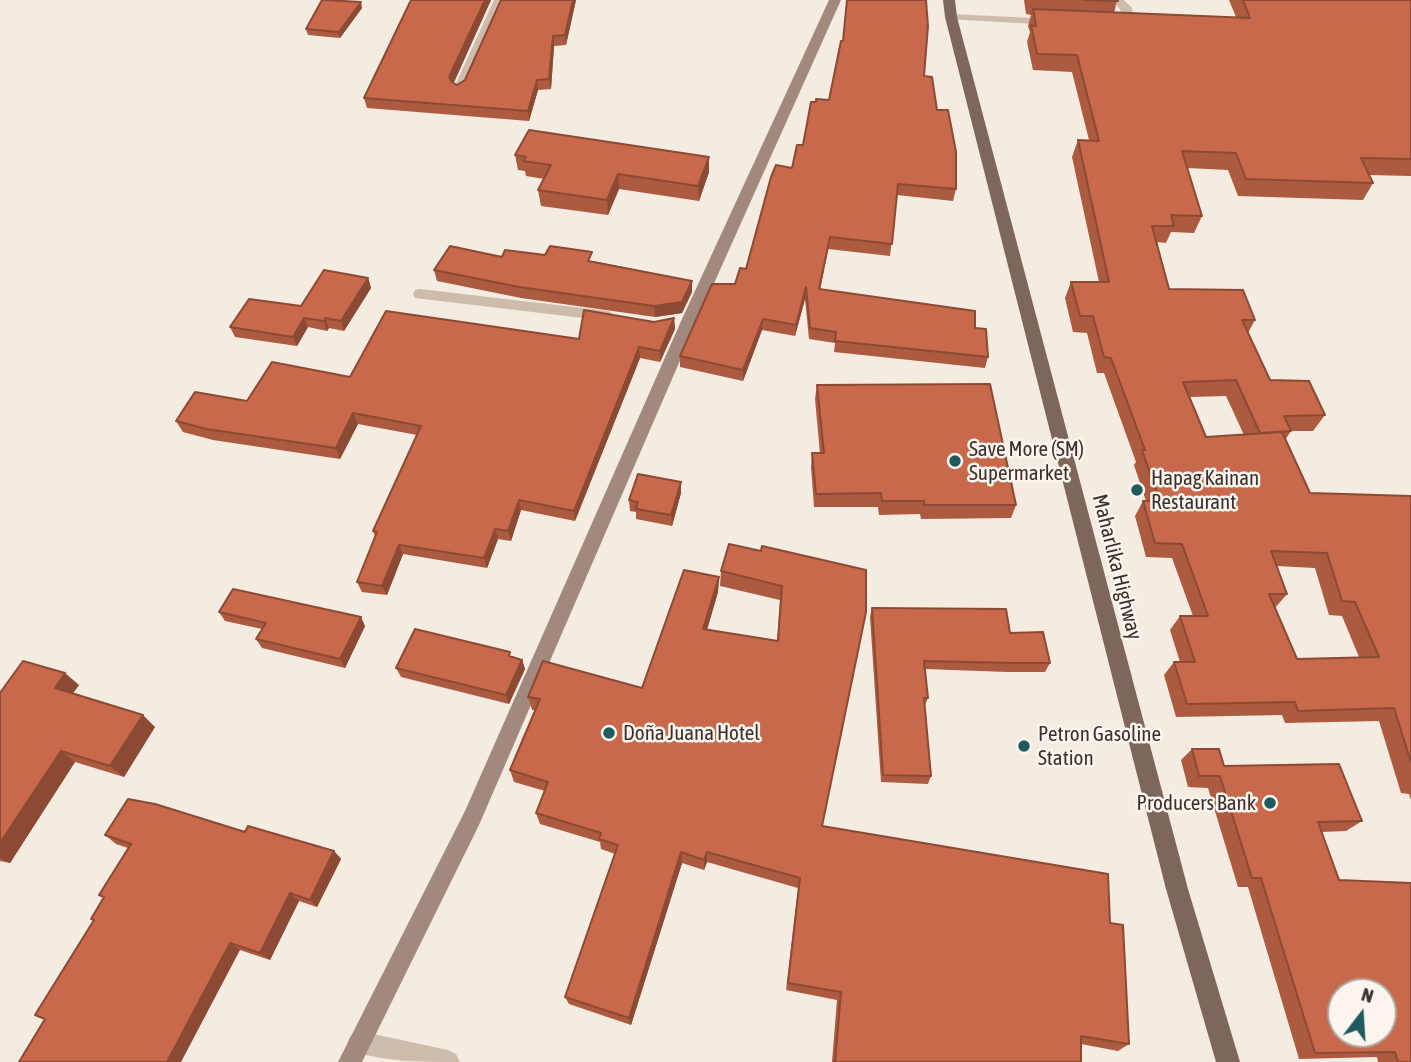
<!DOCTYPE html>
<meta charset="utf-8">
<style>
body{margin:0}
#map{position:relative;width:1411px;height:1062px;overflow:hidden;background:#f4ebe1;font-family:"Asap Condensed",sans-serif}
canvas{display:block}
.north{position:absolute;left:1327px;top:978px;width:70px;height:70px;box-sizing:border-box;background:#fbf5ee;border:2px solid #aea6a0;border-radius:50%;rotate:17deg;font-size:19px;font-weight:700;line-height:28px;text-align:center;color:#3b302b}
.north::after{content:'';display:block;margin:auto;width:24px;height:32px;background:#1f5a5e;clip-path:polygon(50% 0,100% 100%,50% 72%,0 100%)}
</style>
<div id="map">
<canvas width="1411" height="1062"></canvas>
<div class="north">N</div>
</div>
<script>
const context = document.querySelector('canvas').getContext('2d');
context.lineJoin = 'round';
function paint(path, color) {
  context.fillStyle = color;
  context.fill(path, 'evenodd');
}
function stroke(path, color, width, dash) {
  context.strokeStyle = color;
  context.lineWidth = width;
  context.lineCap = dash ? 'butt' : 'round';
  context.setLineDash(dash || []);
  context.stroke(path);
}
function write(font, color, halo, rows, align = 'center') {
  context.font = font + ' "Asap Condensed",sans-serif';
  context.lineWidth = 5;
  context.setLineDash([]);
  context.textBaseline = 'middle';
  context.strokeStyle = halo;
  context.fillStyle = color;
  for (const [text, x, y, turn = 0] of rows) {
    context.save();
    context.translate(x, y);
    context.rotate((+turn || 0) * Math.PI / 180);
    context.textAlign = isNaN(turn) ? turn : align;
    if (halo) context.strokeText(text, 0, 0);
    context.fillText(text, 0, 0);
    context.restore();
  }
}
paint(new Path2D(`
 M1112 0H1124L1132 8 1134 21C1128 28 1117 32 1110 25L1122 20 1120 9Z
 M951 14 1053 19 1059 22 1053 25 947 19V15Z`), '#cdbbac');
paint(new Path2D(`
 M494 0H506L466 88 460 92 456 91 454 88Z
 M420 289 608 311 616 316 608 321 415 298 413 294 415 290Z
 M359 1031 448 1050 456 1054 460 1062C423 1062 385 1062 351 1051L347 1043 351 1035Z`), '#cdbbac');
paint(new Path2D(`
 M829 0H841L698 319 479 825 362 1062H338L465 811 682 319Z`), '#a18a7d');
paint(new Path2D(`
 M943 0H955L957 17 1188 889 1240 1062H1216L1166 889 945 17Z`), '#7d675c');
paint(new Path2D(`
 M411 0H491L453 83 457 85 465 80 576 0 566 45 554 46 551 89 538 90 529 121 367 108 364 98Z
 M1024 0H1117L1114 13 1236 17 1229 0H1411V176L1369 175 1373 183 1363 200 1238 196 1228 170 1187 168 1202 216 1194 233 1171 232 1166 243 1157 242 1169 289 1255 320 1248 333 1270 380 1325 415 1313 431H1291L1285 440 1310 493 1411 496V800L1409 794 1401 793 1379 721 1285 723 1282 715 1176 717 1164 675 1174 662H1180L1170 630 1180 616H1193L1172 558 1146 557 1135 516 1143 501H1146L1134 465 1136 462 1104 373H1097L1087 333 1073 332 1065 298 1071 282H1099L1072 157 1078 140H1089L1072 72 1033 70 1027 42 1030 32 1028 26 1031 15 1026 14ZM1226 396 1244 435 1206 437 1190 397ZM1276 566 1315 568 1329 615 1342 616 1359 657 1297 659 1275 608 1287 594Z
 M362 8 340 38 308 35 306 29Z
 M924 76 937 110 956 189 953 201 897 195 890 256 828 249 820 289 975 328 988 357 985 368 834 352 835 343 809 339 805 299 795 336 762 330 743 381 680 367V356L746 269 803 145 829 100Z
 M515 155 709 172 699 201 619 189 608 215 541 206 538 190 544 179 526 176 525 171 518 170Z
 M502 257 593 261 692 281V292L682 313 655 317 521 298 437 281 434 270Z
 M368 278 371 288 344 331 329 328 327 331 308 327 297 346 235 337 230 327 301 306Z
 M674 318 675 329 660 362 640 358 575 521 521 510 511 541 498 539 487 568 403 554 387 595 362 592 357 582 375 536 373 531 417 435 358 424 340 459 213 440 183 432 176 421 247 401 350 377 579 339 654 322Z
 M817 385 1016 505 1011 518 921 519 920 514 879 515 878 507H814L811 467 812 453H820L815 399Z
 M681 482V493L672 526 636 519V512L630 511 629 500Z
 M761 551 866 570 822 826 1110 923 1129 1044 1118 1051 1081 1044V1062H832L837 1000 786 990 798 888 707 862 704 870 682 863 631 1025 569 1004 565 997 615 854 601 849 600 842 540 824 536 813 545 791 514 782 510 770 535 710H532L528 697 642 688 719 577 718 592 707 630 777 641 780 600 720 586 721 571Z
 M872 608 1010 633 1050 663 1045 672H1007L925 669 928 698 925 705 931 776 928 784 881 782 870 617Z
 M219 612 365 626 345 668 262 648 256 639 262 629 225 621Z
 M512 657 522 660 525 669 509 704 401 677 396 668Z
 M79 685 73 693 155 727 124 777 75 762 10 863 0 861V693Z
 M1192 749 1224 766 1362 821 1346 831 1321 832 1411 1062H1378L1377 1057 1299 1059 1248 887H1238L1208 788 1188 787 1181 760Z
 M245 832 334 851 341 859 317 907 299 901 270 960 240 950 45 1019 104 898 99 895 128 848 116 844 105 835Z`), '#ac5a40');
paint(new Path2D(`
 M485 0H491L452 87 449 77Z
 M573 0H576L566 45 565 35Z
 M361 2 362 8 340 38 339 32Z
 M553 36 554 46 551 89 549 79Z
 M537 80 538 90 529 121 528 111Z
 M709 157V172L699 201 698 186Z
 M618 174 619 189 608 215 607 200Z
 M830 237 828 249 818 300 819 289Z
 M368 278 371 288 344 331 341 321Z
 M692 281V292L682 313 655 317 654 306Z
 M806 287 805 299 795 336 796 325Z
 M304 318 308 327 297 346 293 337Z
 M325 318 329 328 327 331 324 321Z
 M674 318 675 329 660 362V351Z
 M763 319 762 330 743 381V370Z
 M639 347 640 358 575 521 574 511Z
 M353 413 358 424 340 459 336 448Z
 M681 482V493L672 526 671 515Z
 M519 500 521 510 511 541 508 531Z
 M495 529 498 539 487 568 484 558Z
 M399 545 403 554 387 595 382 586Z
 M719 577 718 592 703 643V629Z
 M361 617 365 626 345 668 340 659Z
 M522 660 525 669 509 704 506 695Z
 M65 673 79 685 68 700 55 688Z
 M143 715 155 727 124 777 110 766Z
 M61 751 75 762 10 863 0 858V843Z
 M334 851 341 859 317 907 310 900Z
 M681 852 682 863 631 1025 629 1018Z
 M707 852V862L704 870V860Z
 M290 893 299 901 270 960 260 953Z
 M230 943 240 950 181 1062H167Z`), '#8c4a34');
const building = new Path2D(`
 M322 0H326L361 2 339 32 306 29Z
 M411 0H485L449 77 452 82 457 85 465 80 501 0H573L565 35 553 36 549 79 537 80 528 111 364 98Z
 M847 0H926L928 26 924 76 932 77 937 110H948L956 152V189L898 184 892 244 830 237 819 289 975 311V328L986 329 988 357 835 341 836 332 810 328 806 287 796 325 763 319 743 370 680 356 712 284H735L740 268 746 269 771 177 776 165 792 168 797 145H803L811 102H816V99L829 100 841 41H843Z
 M1083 0H1117L1118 1Z
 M1243 0H1411V159L1361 158 1373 183 1246 179 1236 153 1182 151 1202 216 1171 215 1174 226H1152L1169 289 1243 290 1255 320H1242L1270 380 1309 381 1325 415 1284 416 1291 431 1260 433 1236 380 1183 382 1206 437 1282 432 1310 493 1411 496V762L1394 708 1298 711 1295 702 1187 704 1174 662H1195L1180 616H1208L1182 544 1155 543 1143 501H1160L1142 450H1145L1111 358 1104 357 1093 316H1080L1071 282H1109L1078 140 1099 141 1077 55 1037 54 1031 25 1036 26 1033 9 1250 18ZM1271 551 1327 553 1342 601 1355 602 1379 657 1297 659 1269 594H1287Z
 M529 130 709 157 698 186 618 174 607 200 538 190 551 165 523 161 526 157 515 155Z
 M450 246 502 257 505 250 545 255 550 246 592 252 588 261 692 281 682 302 654 306 519 287 434 270Z
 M324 270 368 278 341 321 325 318 324 321 304 318 293 337 230 327 249 299 301 306Z
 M584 310 654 322 674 318 660 351 639 347 574 511 519 500 508 531 495 529 484 558 399 545 382 586 357 582 377 532 373 531 421 426 353 413 336 448 206 429 176 421 195 392 247 401 272 362 350 377 386 311 579 339Z
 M990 384 1016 505H924V501H882L881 493 816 494 812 453H824L817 385Z
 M638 474 681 482 671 515 636 509 638 502 629 500Z
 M729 544 761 551 762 546 866 570V612L822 826 1108 874 1110 923 1123 925 1129 1044 1081 1036V1062H835L841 992 788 983 800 878 707 852 704 860 681 852 629 1018 565 997 618 845 599 839 601 833 536 813 548 782 510 770 540 699 528 697 543 661 642 688 684 570 719 577 703 629 778 641 782 586 721 571Z
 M233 589 361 617 340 659 256 639 266 623 219 612Z
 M872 608 1006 609 1010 633 1043 632 1050 663H1012L924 661 928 698H924L931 776 883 775Z
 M415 629 510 652 509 656 522 660 506 695 396 668Z
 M23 661 65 673 55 688 143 715 110 766 61 751 0 843V693Z
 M1192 749H1219L1224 766 1339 764 1362 821 1318 822 1339 880 1411 883V1062H1398L1395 1052 1315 1053 1261 878H1252L1220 776H1199ZM1341 992H1383V1034H1341Z
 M128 799 155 804 245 832 248 826 334 851 310 900 290 893 260 953 230 943 167 1062H19L45 1019 35 1015 94 920 91 919 104 897 99 895 131 844 105 835Z`);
paint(building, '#c8694b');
stroke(building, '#8c4a34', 2);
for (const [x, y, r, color] of [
 [955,461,7,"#1f5a5e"],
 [1137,490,7,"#1f5a5e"],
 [609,733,7,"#1f5a5e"],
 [1024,746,7,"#1f5a5e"],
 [1270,803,7,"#1f5a5e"]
]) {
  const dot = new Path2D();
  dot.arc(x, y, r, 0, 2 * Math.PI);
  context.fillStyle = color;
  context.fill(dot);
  stroke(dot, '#fbf5ee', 2.5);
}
write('21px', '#3b302b', '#fbf5ee', [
 ["Save More (SM)",969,449],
 ["Supermarket",969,473],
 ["Hapag Kainan",1151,478],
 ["Restaurant",1151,502],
 ["Doña Juana Hotel",623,733],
 ["Petron Gasoline",1038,734],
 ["Station",1038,758],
 ["Producers Bank",1256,803,"right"]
], 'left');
write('21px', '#3b302b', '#fbf5ee', [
 ["Maharlika Highway",1117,567,76]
]);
</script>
